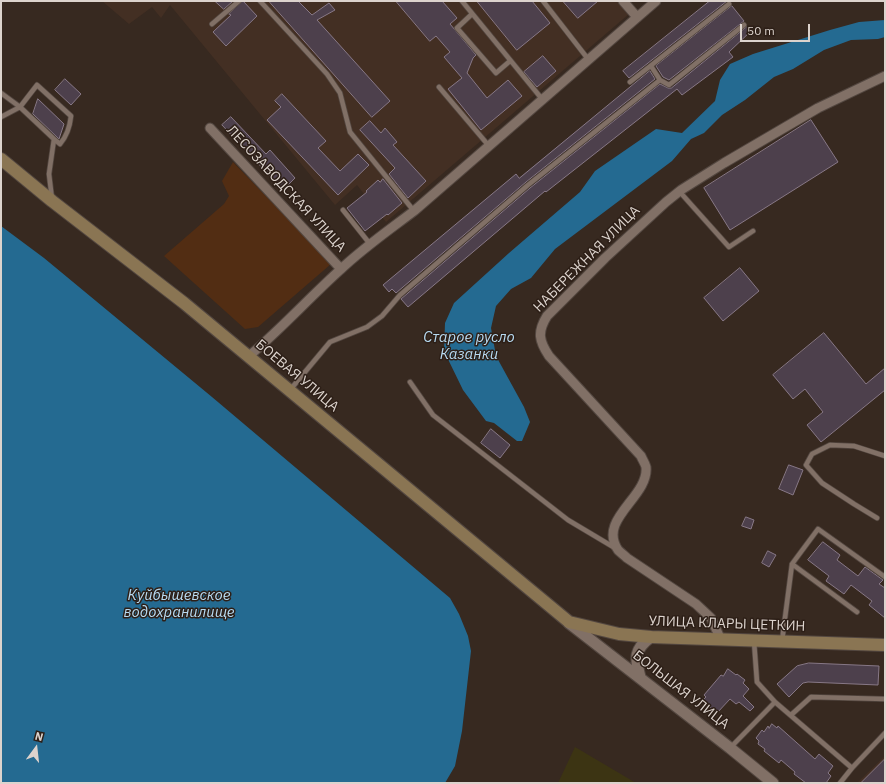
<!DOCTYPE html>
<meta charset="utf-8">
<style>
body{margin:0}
#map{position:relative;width:886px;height:784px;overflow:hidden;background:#372920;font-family:"IBM Plex Sans",sans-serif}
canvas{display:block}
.frame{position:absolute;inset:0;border:2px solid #dcd3cd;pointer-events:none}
.north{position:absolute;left:16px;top:728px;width:40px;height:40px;-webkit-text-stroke:3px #2d1f17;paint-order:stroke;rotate:15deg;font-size:11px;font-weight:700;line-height:16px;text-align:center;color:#dcd3cd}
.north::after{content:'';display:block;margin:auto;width:14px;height:18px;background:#dcd3cd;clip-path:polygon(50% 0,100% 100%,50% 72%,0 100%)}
.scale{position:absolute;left:740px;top:24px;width:70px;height:18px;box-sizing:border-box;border:2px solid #dcd3cd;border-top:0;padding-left:5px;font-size:12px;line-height:14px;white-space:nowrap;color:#dcd3cd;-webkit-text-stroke:3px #2d1f17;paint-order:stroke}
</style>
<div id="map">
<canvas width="886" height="784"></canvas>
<div class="frame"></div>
<div class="north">N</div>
<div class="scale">50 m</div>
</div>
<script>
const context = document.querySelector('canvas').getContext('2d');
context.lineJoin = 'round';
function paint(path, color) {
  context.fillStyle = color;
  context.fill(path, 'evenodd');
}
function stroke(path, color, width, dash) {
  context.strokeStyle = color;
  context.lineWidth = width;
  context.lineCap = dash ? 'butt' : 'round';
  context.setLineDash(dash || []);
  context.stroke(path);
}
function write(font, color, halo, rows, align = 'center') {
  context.font = font + ' "IBM Plex Sans",sans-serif';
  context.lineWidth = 3;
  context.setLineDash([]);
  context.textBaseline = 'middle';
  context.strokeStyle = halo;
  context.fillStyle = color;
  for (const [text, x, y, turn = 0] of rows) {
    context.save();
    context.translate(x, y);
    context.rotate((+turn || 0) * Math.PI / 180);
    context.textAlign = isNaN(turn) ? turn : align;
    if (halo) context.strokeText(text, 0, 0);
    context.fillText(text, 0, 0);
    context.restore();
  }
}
paint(new Path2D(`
 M102 1H618L629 14 386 222 357 185 335 205 170 5 161 18 152 7 129 24Z
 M885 756V783H857Z`), '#432f23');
paint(new Path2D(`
 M233 162 331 264 258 327 245 329 164 256 224 204 229 196 222 181Z`), '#522d13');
paint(new Path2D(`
 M575 747 636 783H558Z`), '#3c3413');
paint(new Path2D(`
 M885 20V37L878 39 851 40 824 50 793 69 774 77 745 100 722 115 704 133 691 139 672 161 555 249 531 278 511 289 496 306 491 328 496 356 524 407 530 422 522 441H517L494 423 486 421 463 390 444 351 445 323 454 303 509 253 580 192 595 171 656 129 682 133 715 101 720 80 730 64 753 54 830 30 859 22Z
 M1 226 44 258 212 397 450 598 459 614 468 636 471 651 462 731 455 766 445 783H1Z`), '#246a91');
const building = new Path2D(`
 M215 1H233L224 9Z
 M243 1 257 16 226 46 213 32 231 15 229 14Z
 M269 1H298L312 15 329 3 335 10 317 20 390 101 372 117Z
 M396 1H442L457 18 450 24 476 55 473 58 467 73 487 98 508 80 522 96 481 130 448 89 462 78 444 57 450 52 436 36 430 41Z
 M477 1H532L550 23 517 50Z
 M563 1H598L578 18Z
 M710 1H727L629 78 623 71Z
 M732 6 744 21 669 80 663 77 656 66Z
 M747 27 751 31 729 52 733 57 682 95 677 89 546 192 545 191 408 307 401 299 530 188 660 84 668 88H671Z
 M543 56 556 71 537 87 524 72Z
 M650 71 655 79 526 182 396 293 392 289 389 292 383 285 516 174 519 178Z
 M65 79 81 94 71 105 55 90Z
 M282 94 326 141 318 148 340 171 358 154 369 165 338 195 267 120 281 107 275 101Z
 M38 99 64 124 59 139 33 114Z
 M231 117 266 154 270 150 295 178 283 190 222 125Z
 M811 120 838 162 730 230 704 188Z
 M370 121 381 133 385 128 397 142 393 145 426 181 408 198 389 174 395 168 360 130Z
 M383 179 402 203 388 215 387 214 365 231 347 208 367 192 366 191 378 180 380 182Z
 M740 268 759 291 723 321 704 298Z
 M824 333 866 384 885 368V390L821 442 807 425 823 412 805 389 793 399 773 375Z
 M491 429 510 445 500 458 481 443Z
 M789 465 803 470 793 495 779 489Z
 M746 517 754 520 751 529 742 526Z
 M823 542 840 555 837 560 858 576 865 567 883 580 879 584 885 588V618L869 605 872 601 851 585 844 594 826 581 829 576 808 560Z
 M768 551 776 555 769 567 762 563Z
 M809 663 879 666 878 685 808 682 803 683 789 697 777 684 797 666Z
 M728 669 736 675 737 674 745 680 743 683 749 689 743 696 754 707 750 711 739 702 736 704 730 699 717 713 702 701 706 697 704 695 721 675 723 676Z
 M772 724 777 728 778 726 815 759 819 754 833 766 828 773 831 776 826 783H806L794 774 795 772 781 760 779 763 764 751 765 749 758 744 759 741 756 738 762 730 764 732 768 726 769 728Z
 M885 759V783H861Z`);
paint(building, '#4d404c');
stroke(building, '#877886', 1);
const service = new Path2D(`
 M260 1 327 74 340 93 350 132 414 211
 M462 1 542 99
 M543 1 588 59
 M472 14 457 28 496 73 510 61
 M212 24 239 1
 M651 66 660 80 669 85 744 25
 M630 82 729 4
 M439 87 489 146
 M1 93 20 107 37 85 71 116C70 126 66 137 60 144L54 139
 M1 117 20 107 54 139 49 174 52 199
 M679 191 729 247 753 231
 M343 210 370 244
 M410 382 433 415 568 520 615 548
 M290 390 330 342 367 327 382 316 400 295 528 185 660 80
 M877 518 854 504 822 483 806 465 812 454 830 445 854 446 885 456
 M792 564 857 612
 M782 641 792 564 818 529 885 577
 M775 702 852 768 840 783
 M791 715 811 697 885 699
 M730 748 775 702 757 682 754 641
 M852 768 885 733`);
const minor = new Path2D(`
 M623 1 637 17
 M210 128 341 269
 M249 356C281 329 309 298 340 270 363 248 389 230 414 211L656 1
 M721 640 711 618 696 604 627 558C625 556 621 553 618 550 597 519 649 497 646 467 645 463 642 459 641 456L549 356C539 341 537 332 547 316L605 258 666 202 681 190 724 163 818 108 885 76`);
const tertiary = new Path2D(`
 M569 623 730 748 773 783
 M640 677C635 658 634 649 651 637`);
const secondary = new Path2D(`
 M1 159 52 201 184 303 569 622 619 634 651 637 885 645`);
stroke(service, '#534740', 6);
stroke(minor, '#534740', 11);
stroke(tertiary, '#534740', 13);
stroke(secondary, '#534740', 14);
stroke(service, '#817066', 4.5);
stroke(minor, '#817066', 9);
stroke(tertiary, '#817066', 11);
stroke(secondary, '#8a7553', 12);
write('14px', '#dcd3cd', '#2d1f17', [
 ["ЛЕСОЗАВОДСКАЯ УЛИЦА",286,189,47],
 ["НАБЕРЕЖНАЯ УЛИЦА",587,259,-45],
 ["БОЕВАЯ УЛИЦА",297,376,40],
 ["УЛИЦА КЛАРЫ ЦЕТКИН",727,624,2],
 ["БОЛЬШАЯ УЛИЦА",681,690,38]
]);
write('italic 15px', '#b7daf1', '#2d1f17', [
 ["Старое русло",469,338],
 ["Казанки",469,355],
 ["Куйбышевское",179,596],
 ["водохранилище",179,613]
]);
</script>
